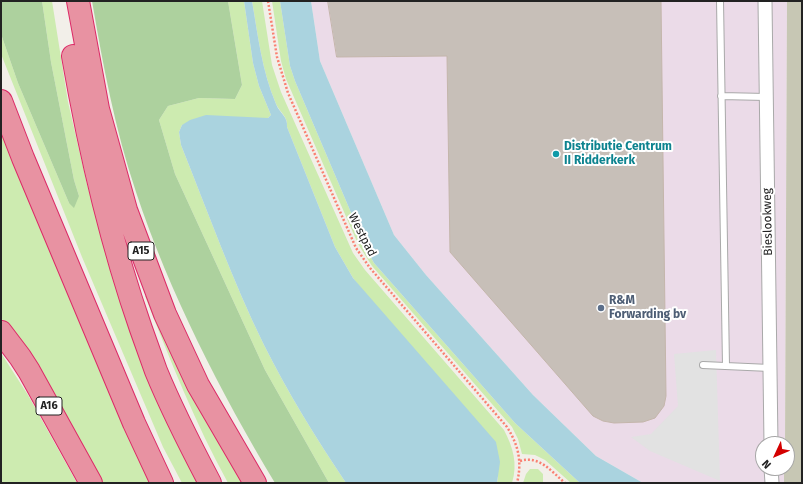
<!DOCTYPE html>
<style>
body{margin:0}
#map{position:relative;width:803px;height:484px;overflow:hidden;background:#f2efe9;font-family:"Fira Sans",sans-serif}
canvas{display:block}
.frame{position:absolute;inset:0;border:2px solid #222;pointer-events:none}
.north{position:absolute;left:755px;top:436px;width:40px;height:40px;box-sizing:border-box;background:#fff;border:1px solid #a7a7a7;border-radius:50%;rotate:226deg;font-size:11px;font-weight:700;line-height:16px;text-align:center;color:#222}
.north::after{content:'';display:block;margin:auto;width:14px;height:18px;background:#d40000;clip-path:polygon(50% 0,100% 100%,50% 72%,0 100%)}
</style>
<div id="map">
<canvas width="803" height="484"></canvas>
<div class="frame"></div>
<div class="north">N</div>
</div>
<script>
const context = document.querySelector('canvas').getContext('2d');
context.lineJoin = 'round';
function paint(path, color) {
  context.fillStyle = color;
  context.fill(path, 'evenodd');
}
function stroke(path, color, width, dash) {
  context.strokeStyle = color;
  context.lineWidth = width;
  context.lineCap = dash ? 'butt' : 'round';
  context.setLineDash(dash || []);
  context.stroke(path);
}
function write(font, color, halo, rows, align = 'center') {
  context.font = font + ' "Fira Sans",sans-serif';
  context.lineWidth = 4;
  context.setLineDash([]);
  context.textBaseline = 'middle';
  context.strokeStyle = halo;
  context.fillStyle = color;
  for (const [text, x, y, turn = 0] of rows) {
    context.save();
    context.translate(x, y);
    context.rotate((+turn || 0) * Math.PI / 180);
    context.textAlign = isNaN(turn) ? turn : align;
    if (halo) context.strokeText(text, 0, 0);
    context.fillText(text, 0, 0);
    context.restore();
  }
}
paint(new Path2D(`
 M311 1H787L785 444H763V468H784V483H643L596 456 533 395 426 275 394 235 320 61Z`), '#ebdbe8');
paint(new Path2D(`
 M787 1H802V483H784V468H787V444H785Z`), '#c7c7b4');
paint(new Path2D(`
 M42 1H52L68 102 87 184 112 277 145 370 179 447 198 483H182L163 447 82 257 1 54V34L18 83 69 203 79 196 74 180 51 62Z
 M228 1H244L253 63 259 86 271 115 268 118 182 125 179 132 181 145C208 212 232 280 264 345 288 393 316 438 346 483H329L265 370 175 174 159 120 168 106 199 98 235 99 242 85Z
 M252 1H262L272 65 281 92 353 253 365 270 504 430C513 447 518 464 512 483H497L498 477 353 278 335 247 287 127C288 116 280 113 276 104 262 71 258 36 252 1Z
 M272 1H280L290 66 295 81 358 229 369 254 374 263 515 423 580 483H571L545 460 535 455 522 454 518 439 512 427 372 266 358 244 286 79 281 61Z
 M1 115 157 483H100L25 348 1 318Z
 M145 296H147L206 419 242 483H228C195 423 170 360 145 296Z
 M1 353 28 395 77 483H1Z
 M530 469H538L543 474V483H523L526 474Z`), '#cdebb0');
paint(new Path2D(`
 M1 1H42L51 62 74 180 79 196 74 208 69 203 18 83 1 34Z
 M92 1H228L242 85 235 99 199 98 168 106 159 120 175 174 265 370 329 483H275C221 393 169 292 136 192 115 130 103 65 92 1Z`), '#add19e');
paint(new Path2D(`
 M716 350 720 481 650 451 631 437 651 434 678 406 674 354Z`), '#e2e2e2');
paint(new Path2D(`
 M244 1H252C258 36 262 71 276 104 280 114 288 116 287 127L335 247 353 278 496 442 500 462 497 483H346C316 438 288 393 264 345 232 280 208 212 181 145L179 132 182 125 190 120 206 115 268 118 271 115 259 86 253 63Z
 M280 1H311L320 61 394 235 426 275 533 395 596 456 643 483H580L515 423 374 263 369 254 358 229 295 81 290 66Z`), '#aad3df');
const building = new Path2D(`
 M328 1H661L666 396 664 406 655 418 643 422 614 423 603 421 593 416 450 252 447 56 337 57Z`);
paint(building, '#c7bfb8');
stroke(building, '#c4b6ab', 1);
const lane = new Path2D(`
 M720 1 726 366
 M721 96 766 97
 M703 365 770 368`);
const street = new Path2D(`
 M765 1 771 444
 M771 468 772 483`);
const highway = new Path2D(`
 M78 1 98 109 126 210 165 314 198 385 255 483
 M73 56C89 148 110 240 141 329 146 343 151 357 156 371 172 410 191 447 210 483
 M1 101 23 158 134 423 162 483
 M1 332 20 357 29 371 91 483`);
stroke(lane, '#a9a9a9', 8);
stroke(street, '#a9a9a9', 15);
stroke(highway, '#dc2a67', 24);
stroke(new Path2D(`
 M268 1 277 57 288 93 356 248 370 268 507 427C519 446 522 462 517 483
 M520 461C539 455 551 471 565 483`), '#fa8072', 2.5, [2, 2]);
stroke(lane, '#fff', 6);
stroke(street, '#fff', 13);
stroke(highway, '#e892a2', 22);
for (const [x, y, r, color] of [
 [556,154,4,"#0f9aa8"],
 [601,308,4,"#5c6f8a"]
]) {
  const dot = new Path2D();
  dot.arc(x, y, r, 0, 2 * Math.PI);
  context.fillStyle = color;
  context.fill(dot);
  stroke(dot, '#fff', 1.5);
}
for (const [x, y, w] of [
 [141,251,26],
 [49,406,26]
]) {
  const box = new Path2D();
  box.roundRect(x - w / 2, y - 9, w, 18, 3);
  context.fillStyle = '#fff';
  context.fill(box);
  stroke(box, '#222', 1);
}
write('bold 11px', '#222', null, [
 ["A15",141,251],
 ["A16",49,406]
]);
write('bold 12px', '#0d838f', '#fff', [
 ["Distributie Centrum",564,147],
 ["II Ridderkerk",564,161]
], 'left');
write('12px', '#222', '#fff', [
 ["Bieslookweg",768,222,-91],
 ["Westpad",362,235,63]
]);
write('bold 12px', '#4e5e75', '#fff', [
 ["R&M",609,301],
 ["Forwarding bv",609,315]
], 'left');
</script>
